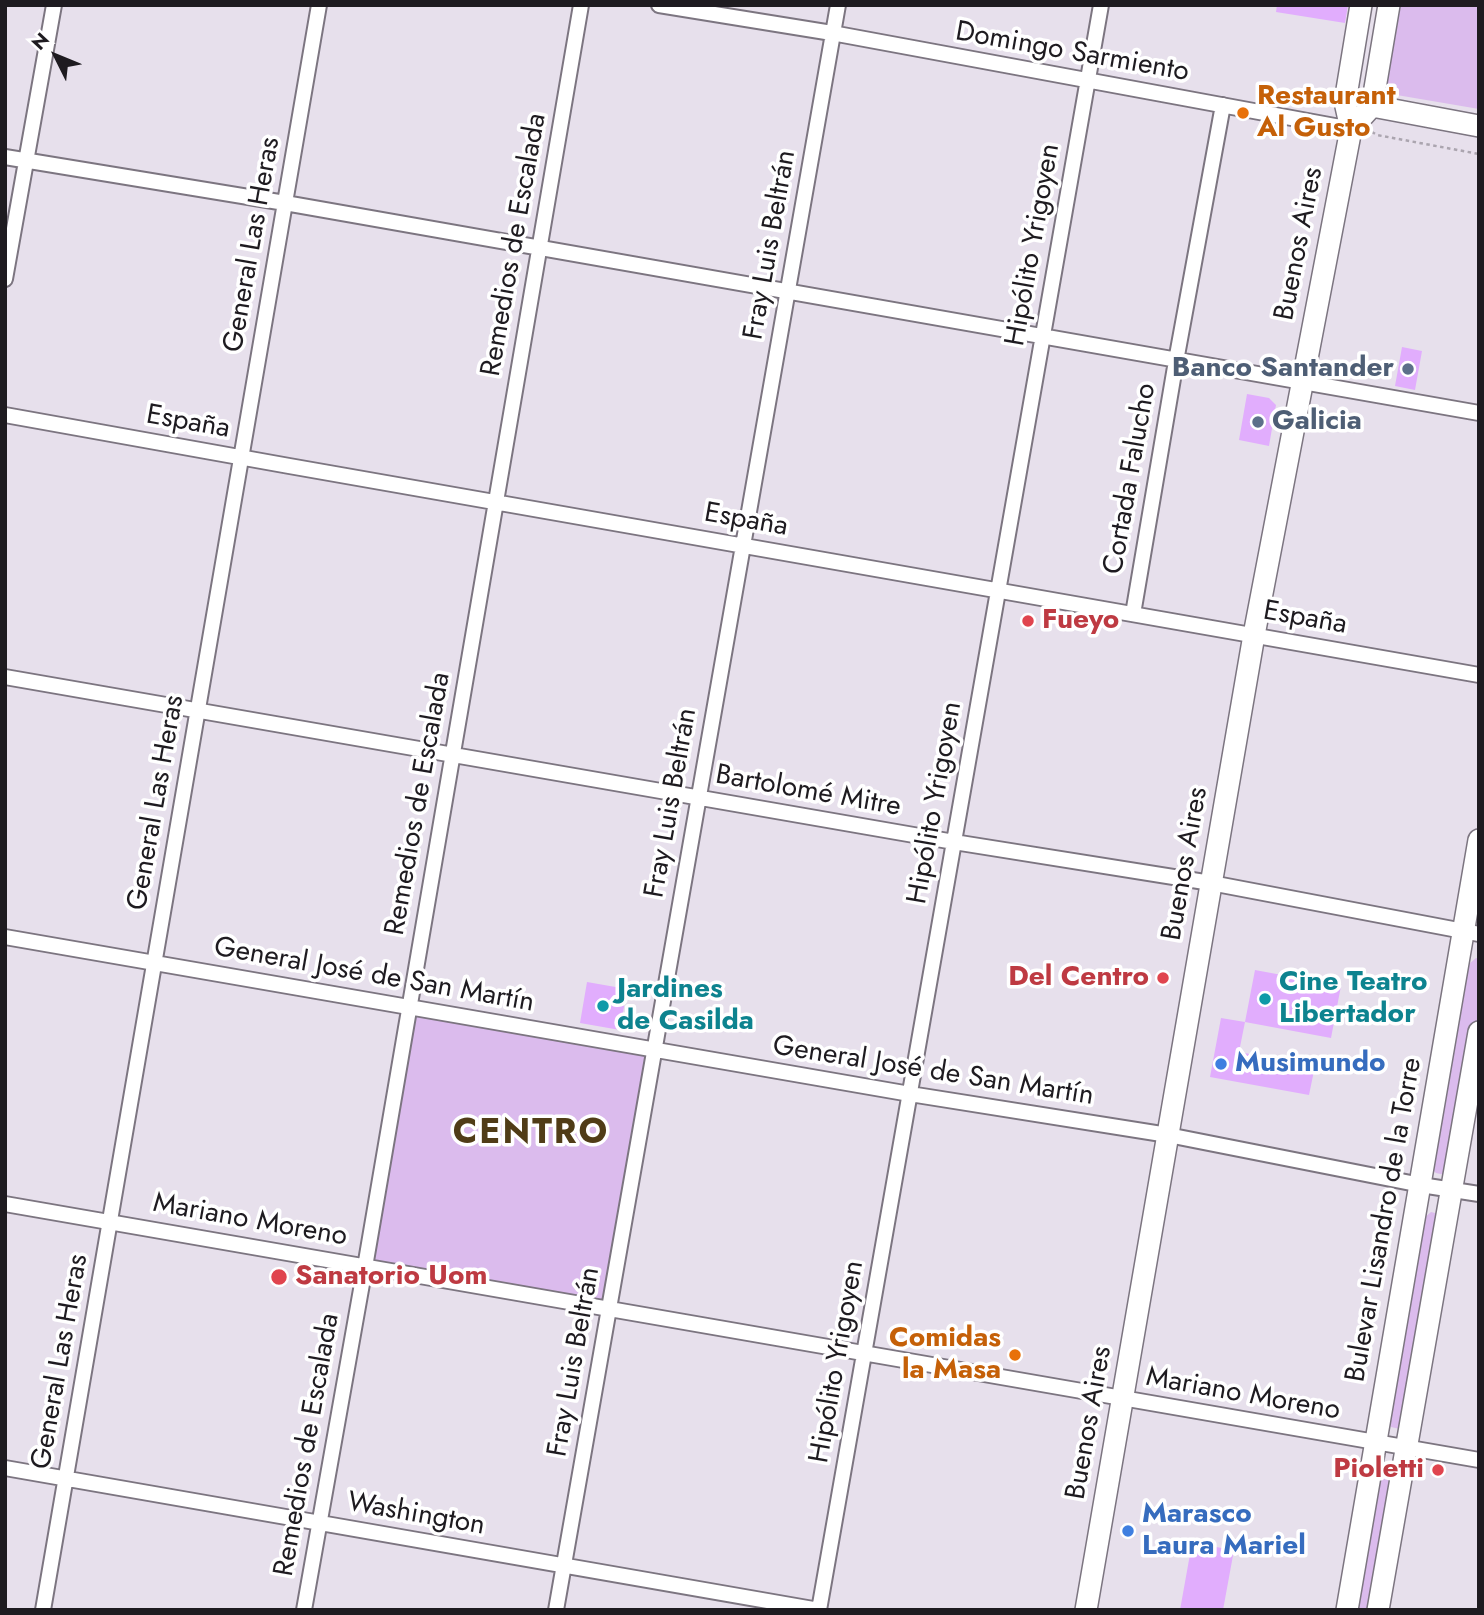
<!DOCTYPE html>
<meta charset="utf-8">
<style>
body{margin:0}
#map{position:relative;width:1484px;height:1615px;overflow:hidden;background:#e7e0ec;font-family:Jost,sans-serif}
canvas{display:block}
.frame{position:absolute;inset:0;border:7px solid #1e1b20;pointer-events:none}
.north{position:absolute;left:21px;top:21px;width:70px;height:70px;-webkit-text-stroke:5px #fff;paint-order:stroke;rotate:313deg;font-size:19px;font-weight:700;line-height:28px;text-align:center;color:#1e1b20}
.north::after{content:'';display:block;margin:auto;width:24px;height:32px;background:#1e1b20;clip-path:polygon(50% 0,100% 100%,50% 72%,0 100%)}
</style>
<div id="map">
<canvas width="1484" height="1615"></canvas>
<div class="frame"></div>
<div class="north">N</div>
</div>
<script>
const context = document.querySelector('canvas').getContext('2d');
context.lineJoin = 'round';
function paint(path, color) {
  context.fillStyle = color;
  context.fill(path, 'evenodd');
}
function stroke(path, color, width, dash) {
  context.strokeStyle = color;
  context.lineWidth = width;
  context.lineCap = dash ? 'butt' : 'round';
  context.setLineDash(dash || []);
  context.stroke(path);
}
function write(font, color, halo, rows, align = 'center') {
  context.font = font + ' Jost,sans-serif';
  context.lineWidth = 7;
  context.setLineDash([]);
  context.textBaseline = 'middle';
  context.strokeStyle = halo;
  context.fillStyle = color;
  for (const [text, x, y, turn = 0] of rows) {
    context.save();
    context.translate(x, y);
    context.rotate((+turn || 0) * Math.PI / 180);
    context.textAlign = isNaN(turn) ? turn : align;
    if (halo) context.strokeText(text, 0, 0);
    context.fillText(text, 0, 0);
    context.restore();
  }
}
paint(new Path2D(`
 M1401 5H1479V109L1385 93Z
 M1476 958 1479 959V1015L1451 1169 1445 1175 1436 1173 1431 1168 1469 964Z
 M409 1007 654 1049 609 1308 365 1267Z
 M1431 1212 1439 1214 1400 1429 1391 1427 1386 1421 1424 1218Z
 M1388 1466 1397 1468 1376 1610H1356L1381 1472Z`), '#dbbbed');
paint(new Path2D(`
 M1277 5H1348L1345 23 1276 12Z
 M1402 347 1422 351 1415 390 1395 386Z
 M1247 394 1269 398 1276 405 1269 446 1239 440Z
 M1255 970 1341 986 1331 1038 1245 1022Z
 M587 982 627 989 620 1030 580 1023Z
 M1221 1018 1245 1022 1239 1052 1315 1066 1309 1095 1210 1077Z
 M1192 1543 1234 1550 1223 1610H1180Z`), '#e1adfd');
const street = new Path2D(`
 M659 5 832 33 1351 129
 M5 157 285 203 1479 413
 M5 279 54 5
 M5 415C496 504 988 588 1479 675
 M1133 614 1176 361 1223 105
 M5 677 954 842 1211 883 1479 934
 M5 937 910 1094 1168 1135 1421 1185 1479 1194
 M5 1204 1479 1460
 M5 1468 819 1610
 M43 1610 319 5
 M304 1610 365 1267 581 5
 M556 1610 838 5
 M819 1610 1101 5`);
const secondary = new Path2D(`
 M1372 106 1479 126
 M1351 129 1372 106 1389 5
 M1086 1610 1254 635 1351 129 1345 102 1361 5
 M1347 1610 1479 840
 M1378 1610 1479 1032`);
stroke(street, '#7c7580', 18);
stroke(secondary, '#7c7580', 24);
stroke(new Path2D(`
 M1372 132 1377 135 1479 154`), '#aba5af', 2.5, [3.5, 3.5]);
stroke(street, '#fff', 14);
stroke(secondary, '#fff', 21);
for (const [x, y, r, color] of [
 [1243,113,7,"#e8710a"],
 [1408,369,7,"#5c6f8a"],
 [1258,422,7,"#5c6f8a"],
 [1028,621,7,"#e0444e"],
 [1163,978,7,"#e0444e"],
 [1265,999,7,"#0f9aa8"],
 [603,1006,7,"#0f9aa8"],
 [1221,1064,7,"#3f7fe0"],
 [279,1277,9,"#e0444e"],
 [1015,1355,7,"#e8710a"],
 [1438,1470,7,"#e0444e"],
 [1128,1531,7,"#3f7fe0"]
]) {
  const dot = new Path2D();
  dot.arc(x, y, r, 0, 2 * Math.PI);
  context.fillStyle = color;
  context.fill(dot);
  stroke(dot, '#fff', 2.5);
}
write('28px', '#1e1b20', '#fff', [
 ["Domingo Sarmiento",1072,53,10],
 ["Buenos Aires",1300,244,-79],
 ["General Las Heras",253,245,-80],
 ["Remedios de Escalada",515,245,-80],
 ["Fray Luis Beltrán",771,245,-80],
 ["Hipólito Yrigoyen",1034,245,-80],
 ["España",188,423,10],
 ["Cortada Falucho",1131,479,-80],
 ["España",746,521,10],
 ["España",1305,619,10],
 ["Bartolomé Mitre",808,792,10],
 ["General Las Heras",157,803,-80],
 ["Fray Luis Beltrán",672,803,-80],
 ["Hipólito Yrigoyen",936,803,-80],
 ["Remedios de Escalada",419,804,-80],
 ["Buenos Aires",1186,864,-80],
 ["General José de San Martín",374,976,10],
 ["General José de San Martín",933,1072,9],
 ["Bulevar Lisandro de la Torre",1385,1220,-80],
 ["Mariano Moreno",250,1221,10],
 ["General Las Heras",61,1362,-80],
 ["Fray Luis Beltrán",575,1362,-80],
 ["Hipólito Yrigoyen",838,1362,-80],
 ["Mariano Moreno",1243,1395,10],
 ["Buenos Aires",1090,1423,-80],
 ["Remedios de Escalada",308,1445,-80],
 ["Washington",416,1515,10]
]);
write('bold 28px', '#c56008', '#fff', [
 ["Restaurant",1257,97],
 ["Al Gusto",1257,129],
 ["Comidas",1001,1339,"right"],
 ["la Masa",1001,1371,"right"]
], 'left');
write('bold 28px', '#4e5e75', '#fff', [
 ["Banco Santander",1394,369],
 ["Galicia",1272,422,"left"]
], 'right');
write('bold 28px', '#be3a42', '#fff', [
 ["Fueyo",1042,621],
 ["Del Centro",1149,978,"right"],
 ["Sanatorio Uom",295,1277],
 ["Pioletti",1424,1470,"right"]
], 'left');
write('bold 28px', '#0d838f', '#fff', [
 ["Cine Teatro",1279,983],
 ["Libertador",1279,1015],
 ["Jardines",617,990],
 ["de Casilda",617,1022]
], 'left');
write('bold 28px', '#366cbe', '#fff', [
 ["Musimundo",1235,1064],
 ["Marasco",1142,1515],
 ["Laura Mariel",1142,1547]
], 'left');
context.letterSpacing = '2px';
write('bold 35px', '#503c17', '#fff', [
 ["CENTRO",531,1135]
]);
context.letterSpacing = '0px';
</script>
